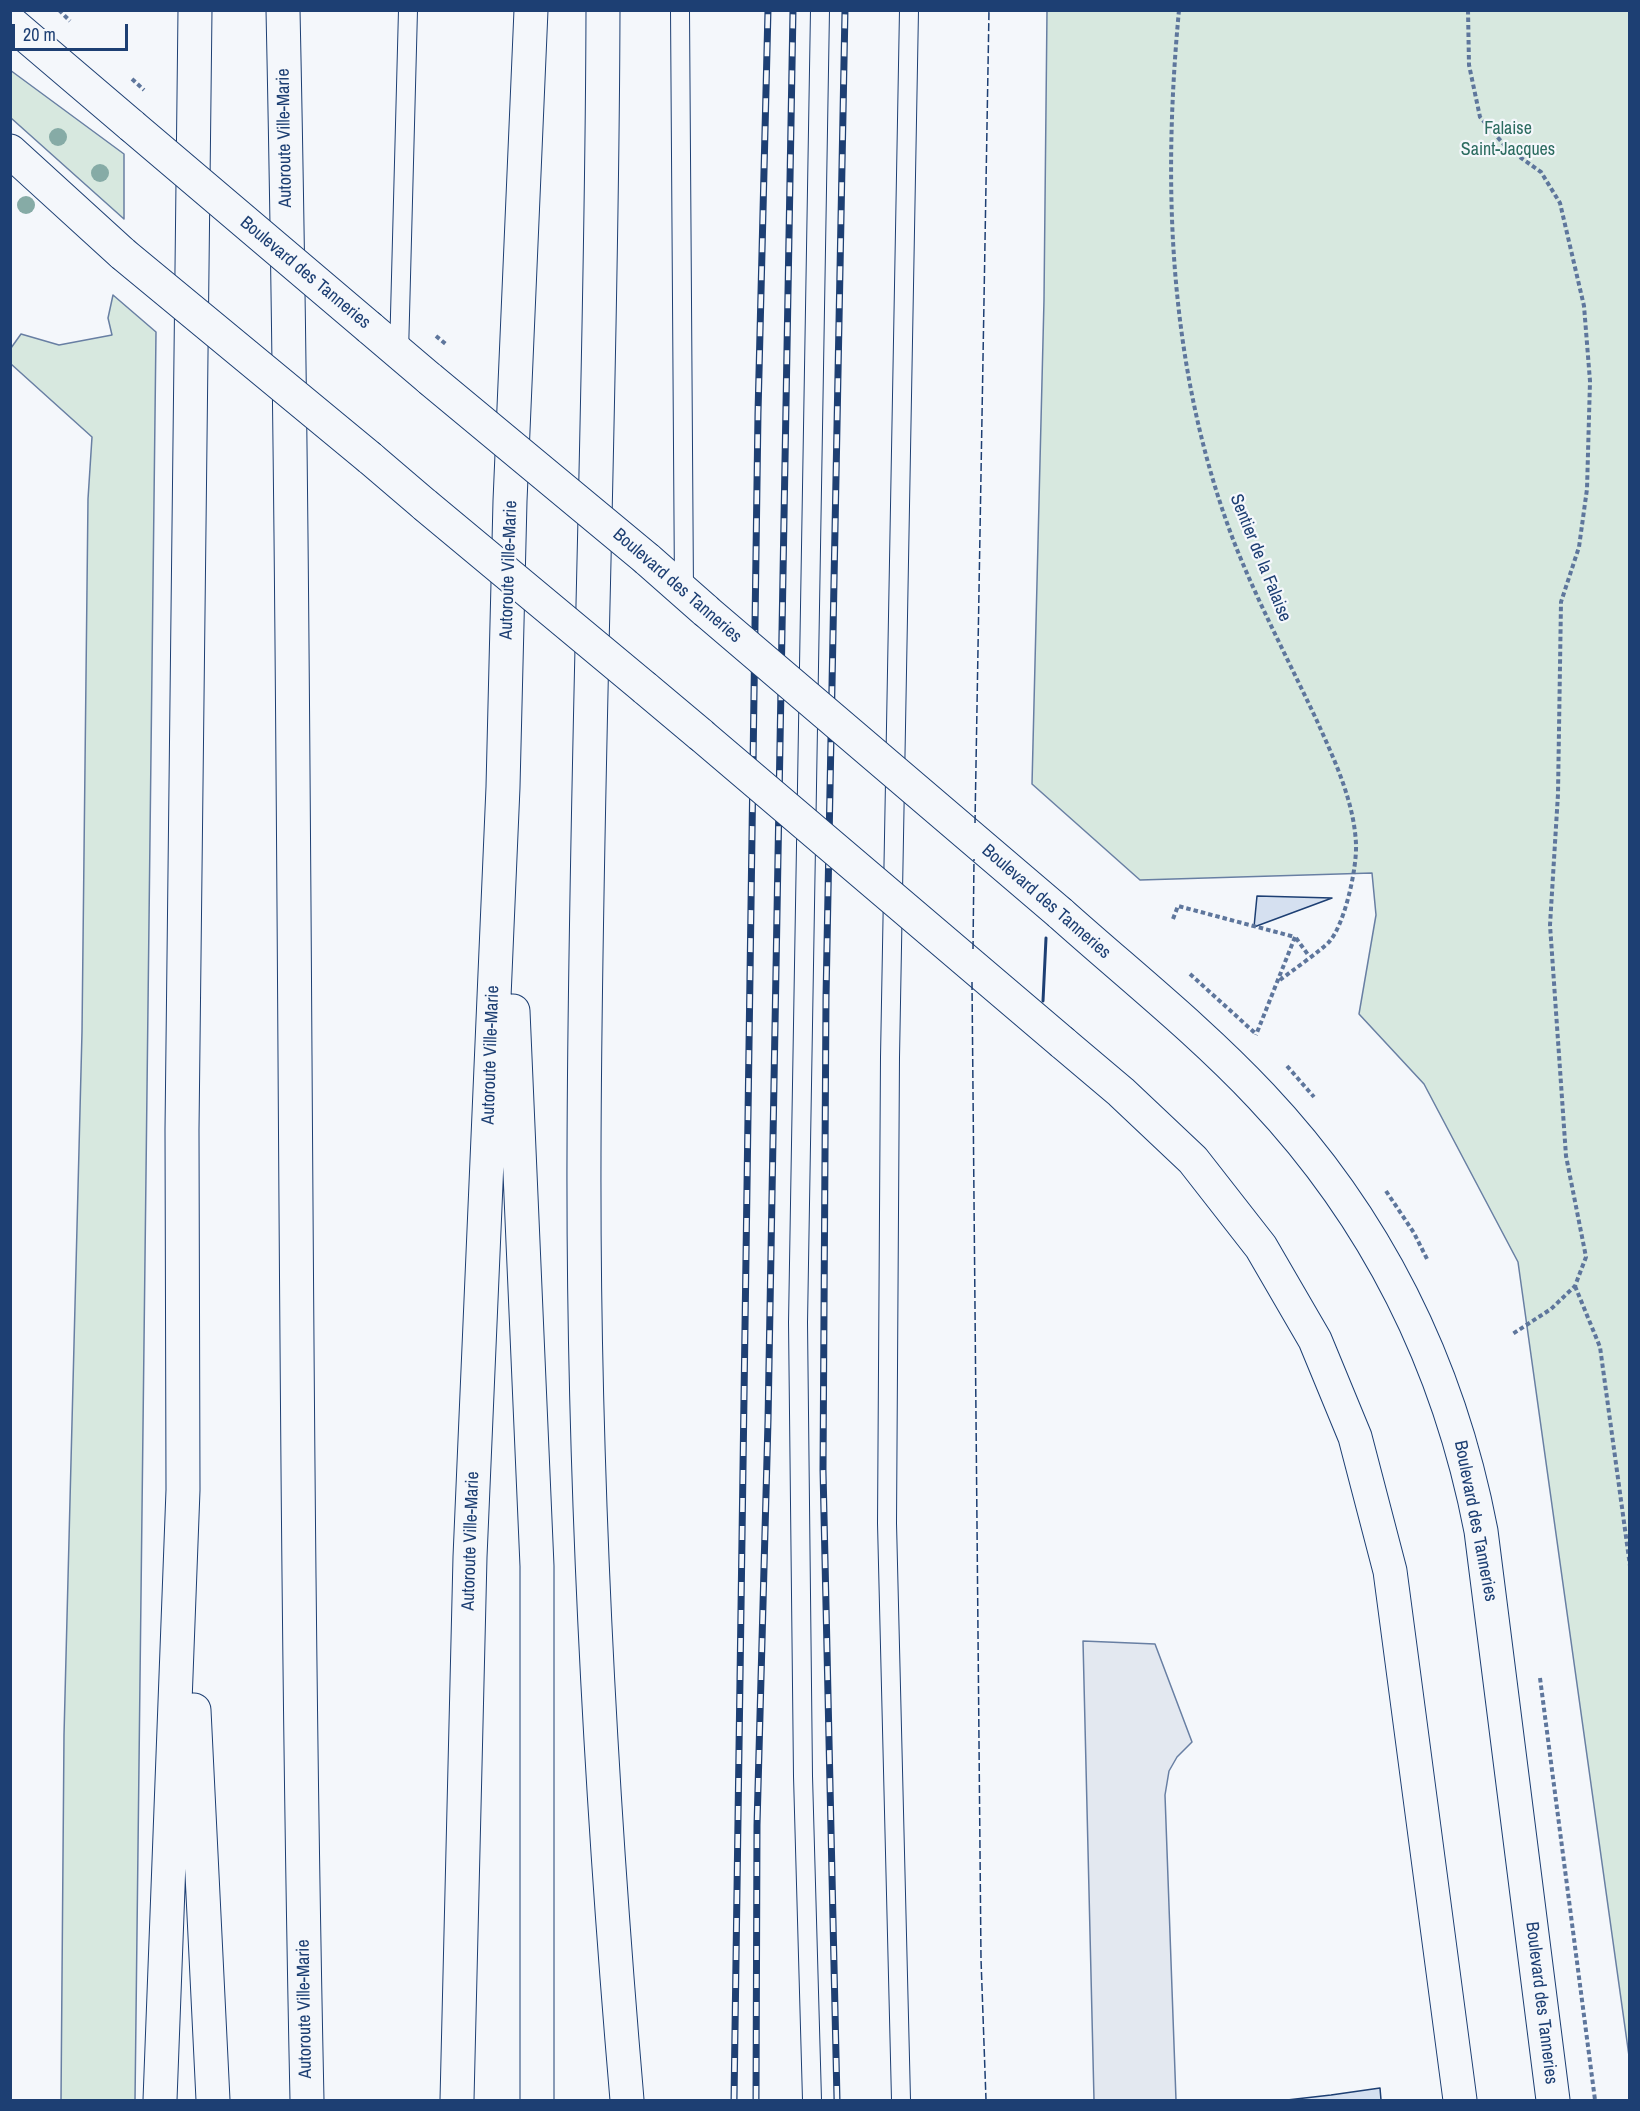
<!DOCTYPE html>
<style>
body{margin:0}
#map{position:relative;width:1640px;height:2111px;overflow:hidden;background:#f4f7fb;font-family:"Archivo Narrow",sans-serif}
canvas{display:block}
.frame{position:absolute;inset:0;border:12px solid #1d3f73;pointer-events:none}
.scale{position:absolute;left:12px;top:24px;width:116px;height:27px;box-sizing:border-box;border:3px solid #1d3f73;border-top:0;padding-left:8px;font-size:18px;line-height:21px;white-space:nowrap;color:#1d3f73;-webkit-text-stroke:4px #f4f7fb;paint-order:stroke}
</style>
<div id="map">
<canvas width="1640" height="2111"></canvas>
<div class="frame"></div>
<div class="scale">20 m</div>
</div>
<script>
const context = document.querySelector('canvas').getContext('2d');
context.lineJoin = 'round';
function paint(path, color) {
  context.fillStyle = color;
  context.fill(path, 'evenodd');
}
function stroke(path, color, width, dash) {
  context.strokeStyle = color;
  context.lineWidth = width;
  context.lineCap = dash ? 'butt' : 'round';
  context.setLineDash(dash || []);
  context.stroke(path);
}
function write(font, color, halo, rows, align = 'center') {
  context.font = font + ' "Archivo Narrow",sans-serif';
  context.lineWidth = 4.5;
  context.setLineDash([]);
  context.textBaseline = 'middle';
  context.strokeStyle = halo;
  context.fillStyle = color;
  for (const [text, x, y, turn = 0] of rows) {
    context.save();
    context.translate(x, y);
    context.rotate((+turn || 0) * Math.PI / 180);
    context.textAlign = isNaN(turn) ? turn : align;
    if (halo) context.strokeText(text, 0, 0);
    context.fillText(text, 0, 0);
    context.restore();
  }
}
const green = new Path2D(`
 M1047 11H1629V2056L1518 1262 1424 1084 1359 1014 1376 915 1372 873 1140 880 1032 784 1044 300Z
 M10 70 124 154V219L11 118Z
 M113 295 156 332 135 2100H61L64 1735 82 1032 88 499 92 437 11 364V348L21 334 59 345 112 335 108 318Z`);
paint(green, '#d7e8df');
stroke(green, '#687fa3', 1.5);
const parking = new Path2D(`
 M1083 1641 1155 1644 1192 1742 1177 1757 1169 1771 1165 1795 1176 2100H1094Z`);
paint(parking, '#e3e8f0');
stroke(parking, '#687fa3', 1.5);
const building = new Path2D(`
 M1257 896 1332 898 1254 927Z
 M1380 2088 1381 2100H1287L1331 2095Z`);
paint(building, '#d5e0f0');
stroke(building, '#1d3f73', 1.5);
const lane = new Path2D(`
 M680 10 684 592
 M399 353 408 10
 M812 2100 803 1776 798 1322 820 10
 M901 2100 887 1523 890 1057 909 10`);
const secondary = new Path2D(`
 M10 22 132 126
 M10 151 123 254
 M370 328 430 379
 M370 458 425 505
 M647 559 706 611
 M645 688 701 735
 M1060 913C1127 973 1199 1030 1261 1096 1378 1220 1449 1364 1481 1531L1553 2100
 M1063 1043 1121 1092 1193 1160 1261 1247 1315 1340 1355 1437 1390 1571 1460 2100`);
const highway = new Path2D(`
 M283 10C298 707 292 1404 307 2100
 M603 10C602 392 585 774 584 1156 583 1472 600 1786 627 2100
 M513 1011 537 1566V2100
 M194 1710 213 2100
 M160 2100 183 1490 182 1129 195 10
 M457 2100 470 1557 503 787 510 501 531 10`);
stroke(lane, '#1d3f73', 20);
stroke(secondary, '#1d3f73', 35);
stroke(highway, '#1d3f73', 35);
stroke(new Path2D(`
 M59 10 70 21
 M1179 10C1162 191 1169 371 1234 542 1258 603 1289 661 1317 721 1334 759 1354 801 1356 844 1357 868 1345 924 1329 942 1319 952 1293 970 1280 980
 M1468 10 1469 65 1480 117 1507 148 1541 172 1560 203 1584 306 1590 381 1587 489 1579 547 1561 602 1558 794 1550 925 1566 1156 1586 1257 1575 1286 1551 1309 1511 1335
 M1173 919 1178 906 1295 937 1256 1035
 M1296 938 1309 956
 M1190 974 1255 1033
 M1287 1066 1314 1097
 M1386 1191 1414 1233 1427 1259
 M1575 1286 1600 1347 1630 1566
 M1540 1678 1595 2100`), '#5e769c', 4, [4.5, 3]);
stroke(lane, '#f4f7fb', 18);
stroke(secondary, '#f4f7fb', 33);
stroke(highway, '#f4f7fb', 33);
const rail = new Path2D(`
 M734 2100 758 413 768 10
 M756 2100 757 1825 768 1421 793 10
 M837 2100 823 1470 826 997 845 10`);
stroke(rail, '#1d3f73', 7);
stroke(rail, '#f4f7fb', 4.5, [14]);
const secondaryBridge = new Path2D(`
 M132 126 370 328
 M123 254 370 458
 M430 379 647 559
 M425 505 645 688
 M706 611 1060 913
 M701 735 1063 1043`);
stroke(secondaryBridge, '#1d3f73', 35, []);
stroke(new Path2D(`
 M132 79 144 90
 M436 336 447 345`), '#5e769c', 4, [4.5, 3]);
stroke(secondaryBridge, '#f4f7fb', 33);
stroke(new Path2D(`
 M975 823 989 10
 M973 949 974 859
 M972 982 981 1959 986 2100`), '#1d3f73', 1.5, [8, 3]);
stroke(new Path2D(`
 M1043 1001 1046 938`), '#1d3f73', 3);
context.fillStyle = '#86aba6';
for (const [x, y] of [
 [58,137],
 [100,173],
 [26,205]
]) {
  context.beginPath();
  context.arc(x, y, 9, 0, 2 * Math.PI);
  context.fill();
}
write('18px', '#2c6c60', '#f4f7fb', [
 ["Falaise",1508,129],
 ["Saint-Jacques",1508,150]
]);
write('18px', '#1d3f73', '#f4f7fb', [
 ["Autoroute Ville-Marie",285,138,-91],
 ["Boulevard des Tanneries",305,273,40],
 ["Sentier de la Falaise",1260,558,68],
 ["Autoroute Ville-Marie",509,570,-88],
 ["Boulevard des Tanneries",677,586,41],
 ["Boulevard des Tanneries",1046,902,41],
 ["Autoroute Ville-Marie",491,1055,-88],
 ["Boulevard des Tanneries",1475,1521,79],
 ["Autoroute Ville-Marie",471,1541,-88],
 ["Boulevard des Tanneries",1541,2003,83],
 ["Autoroute Ville-Marie",305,2009,-91]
]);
</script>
